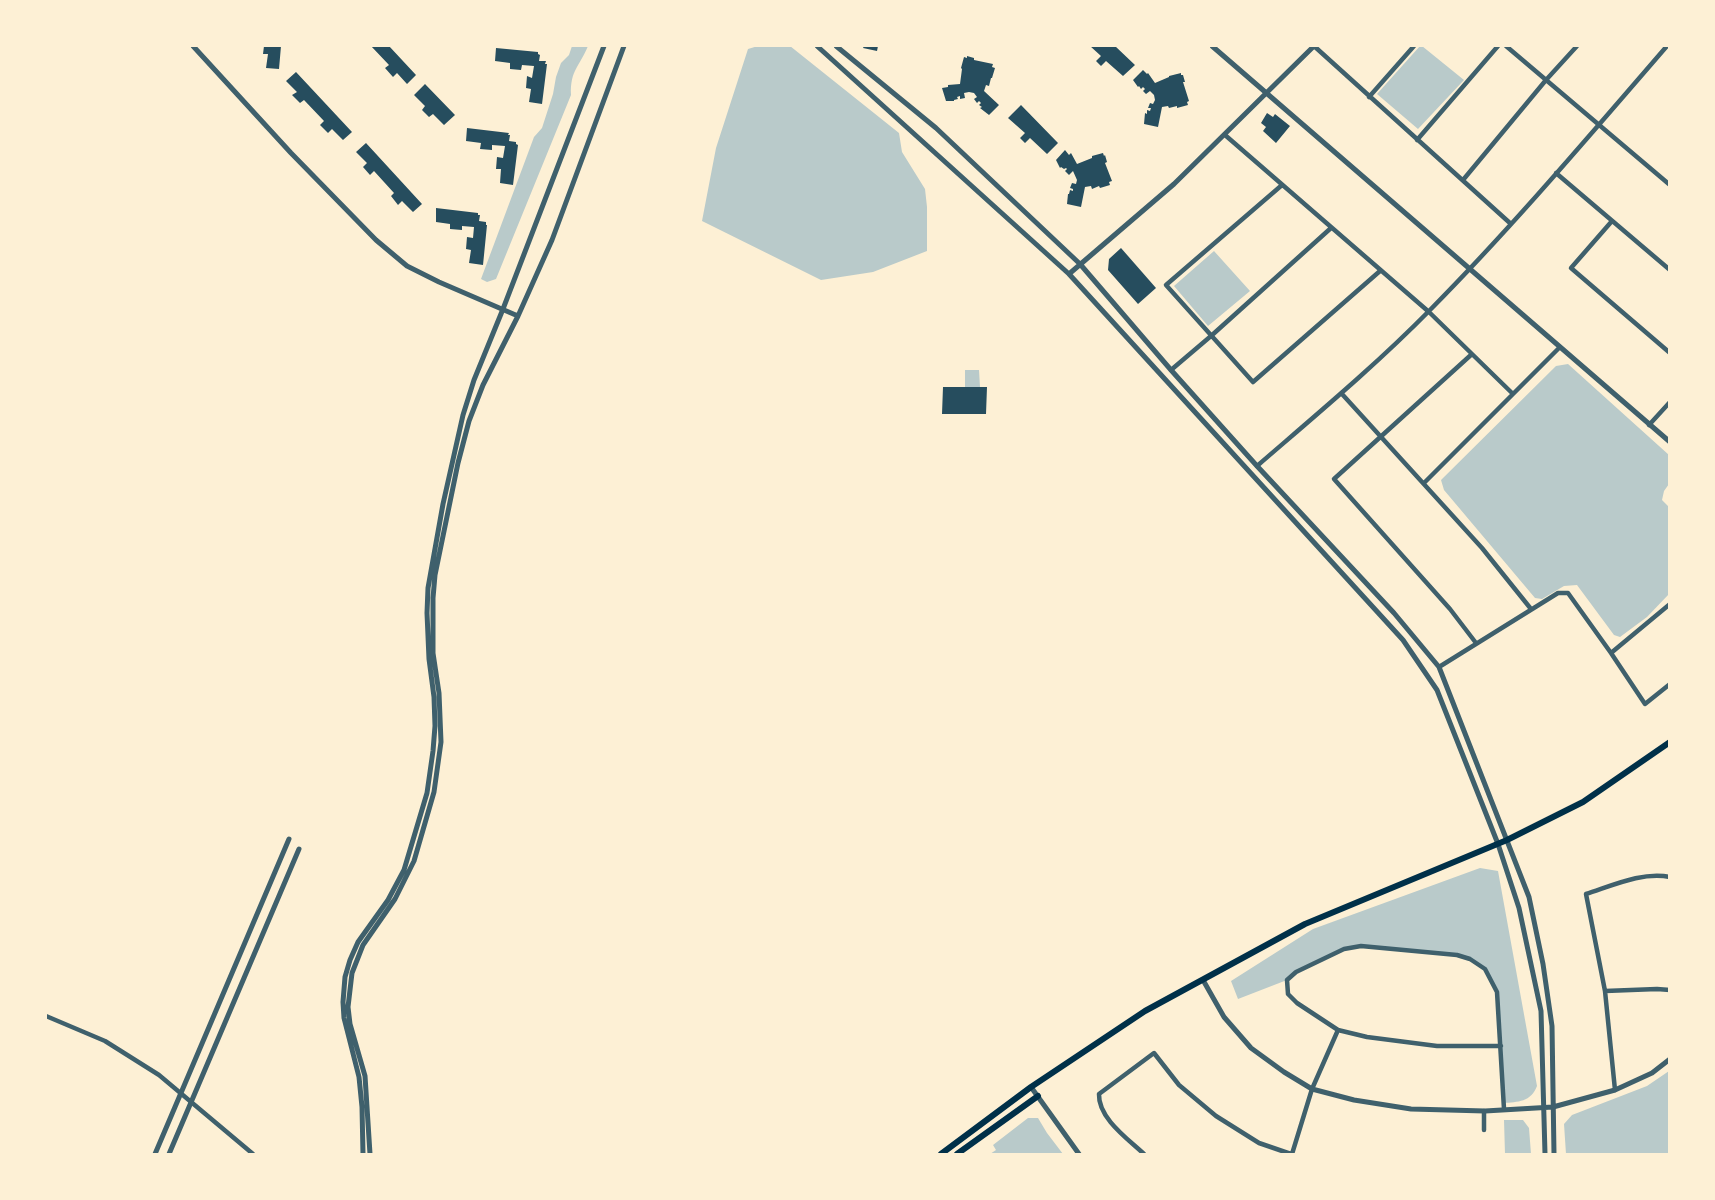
<!DOCTYPE html>
<style>
body{margin:0}
#map{position:relative;width:1715px;height:1200px;overflow:hidden;background:#fdf0d5;font-family:Helvetica,sans-serif}
canvas{display:block}
.frame{position:absolute;inset:0;border:47px solid #fdf0d5;pointer-events:none}
</style>
<div id="map">
<canvas width="1715" height="1200"></canvas>
<div class="frame"></div>
</div>
<script>
const context = document.querySelector('canvas').getContext('2d');
context.lineJoin = 'round';
function paint(path, color) {
  context.fillStyle = color;
  context.fill(path, 'evenodd');
}
function stroke(path, color, width, dash) {
  context.strokeStyle = color;
  context.lineWidth = width;
  context.lineCap = dash ? 'butt' : 'round';
  context.setLineDash(dash || []);
  context.stroke(path);
}
paint(new Path2D(`
 M572 46H588C580 66 570 70 571 95L496 279 487 282 481 279 534 137 542 128 553 94 556 77 561 63 569 55Z
 M758 46H790L899 133 902 152 925 189 927 207V251L873 272 821 280 702 221 716 148 748 49Z
 M1420 46H1422L1464 80 1418 129 1377 94Z
 M1214 251 1250 291 1208 326 1174 286Z
 M1568 364 1669 455V484L1664 491 1662 500 1669 507V594L1647 617 1620 637 1614 635 1577 585 1564 586 1542 599 1535 598 1444 490 1441 480 1556 366Z
 M965 370H979L980 387 965 388Z
 M1480 868 1498 871 1537 1086C1531 1102 1518 1102 1503 1103L1497 992 1485 969 1471 960 1457 955 1361 946 1344 949 1296 972 1287 980 1238 999 1231 981 1313 929Z
 M1669 1071V1154H1566L1564 1124 1572 1115 1647 1086Z
 M1028 1118H1038L1047 1133 1063 1154H990L996 1150 993 1145Z
 M1504 1120H1523L1529 1128 1531 1154H1505Z`), '#b9caca');
paint(new Path2D(`
 M264 46H281L279 69 266 68 268 54H263Z
 M371 46H389L416 75 407 84 397 73 393 77 385 68 389 65Z
 M864 46H878L877 51 863 48Z
 M1090 46H1115L1135 65 1123 76 1106 61 1101 66 1096 61 1101 56Z
 M496 48 538 52V54L540 55 539 61H546L545 64H547L542 104 529 102 531 89 526 88 527 76 532 78 534 66 522 65 521 70 510 69V63L495 61Z
 M967 56 974 58V60L993 64 992 67 995 68 992 78H991L989 86 986 85 984 91 999 105 989 115 980 108 982 107 979 105 981 103 979 101 977 103 974 99 977 97 974 93 969 92 964 93 965 98 960 99V96L957 97 958 99 954 100V101H946L942 88 948 87V85L960 84 962 69 961 68 964 57 967 58Z
 M1143 70 1147 74 1148 73 1155 83 1169 77V76L1181 73V75H1183L1185 82H1183L1189 101 1187 102 1188 105 1177 108V106L1169 108 1168 106 1162 107 1158 127 1144 124 1145 113 1147 114V110L1150 111 1151 108H1148L1150 103 1153 104 1155 100 1154 95 1150 91 1146 94 1143 91 1145 89 1143 87 1141 89 1139 86 1138 87 1133 80Z
 M296 72 352 132 343 140 332 129 328 133 320 125 324 121 304 100 300 103 292 95 297 92 286 81Z
 M425 84 455 115 444 125 433 114 429 117 422 110 425 106 414 95Z
 M1021 105 1058 143 1047 154 1030 138 1025 143 1020 138 1025 133 1008 118Z
 M1267 113 1273 117 1275 114 1290 126 1276 143 1263 131 1266 127 1261 123Z
 M467 128 509 133 508 135H510L509 141 516 142V144L518 145 513 185 500 183 501 169H496L497 157 503 158 505 146 492 145V150L480 149 481 143 466 141Z
 M366 143 422 204 413 212 402 201 398 205 391 196 394 193 374 171 370 175 363 167 367 163 356 152Z
 M1065 150 1069 155 1071 153 1077 164 1092 158V156L1103 153 1104 156 1105 155 1107 162 1105 163 1112 181 1109 182 1110 185 1100 188 1099 186 1092 189 1091 186 1085 187 1081 207 1067 204 1068 194H1069L1070 190 1073 191V189L1070 188 1072 183 1076 184 1077 180 1073 171 1069 175 1065 171 1067 169 1066 168 1064 169 1061 167 1060 168 1056 160Z
 M436 208 478 213V215H480L479 221 486 222V225H487L483 265 469 263 471 250 466 249 467 237 473 238 474 227 462 226V230L450 229V224L436 222Z
 M1121 248 1156 288 1138 304 1108 270 1109 259Z
 M943 387H987L986 414H942Z`), '#264d5e');
stroke(new Path2D(`
 M1314 46 1511 224
 M1506 46 1670 185
 M1369 97 1414 46
 M1225 135 1429 312 1472 354 1334 479 1450 609 1476 643
 M1417 140 1498 46
 M1556 173 1670 270
 M1463 180 1546 80 1577 46
 M1282 185 1166 285 1253 382 1380 271
 M1612 221 1571 268 1670 353
 M1472 354 1513 394
 M1171 370 1211 336 1331 228
 M1342 394 1482 548 1531 609
 M1649 425 1670 402
 M1257 466C1316 415 1376 365 1430 310 1513 226 1590 135 1667 46
 M1424 483 1560 347
 M1611 653 1670 604
 M1439 667 1558 593H1568L1611 653 1645 704 1670 684
 M1605 991 1657 989 1670 990
 M46 1016 105 1041 159 1075 253 1154
 M1501 1046H1437L1367 1037 1338 1030 1297 1003 1288 994 1287 980 1296 972 1344 949 1361 946 1457 955 1470 959 1485 969 1497 992 1504 1109
 M1615 1090 1605 991 1586 894C1611 886 1643 871 1670 877
 M1484 1111V1130
 M1144 1154C1128 1139 1098 1118 1099 1094L1154 1053 1179 1085 1216 1116 1259 1143 1291 1154
 M1292 1154 1312 1089 1338 1030`), '#3f606c', 4.5);
stroke(new Path2D(`
 M193 46 291 153 376 240 407 266 439 282 518 316
 M817 46 1069 274 1403 640 1437 690 1498 844 1519 908 1541 1011 1545 1154
 M836 46 936 128 1080 264 1171 370 1257 466 1394 613 1439 667 1529 897 1543 964 1552 1026 1554 1154
 M1212 46 1670 442
 M1069 274 1174 184 1314 46
 M1203 980 1224 1017 1251 1048 1284 1072 1312 1089 1354 1100 1411 1109 1485 1111 1553 1107 1615 1090 1652 1073 1670 1059
 M1031 1087 1079 1154
 M155 1154 289 839
 M169 1154 299 849
 M363 1154 362 1107 359 1077 344 1018 343 1002 345 977 350 960 358 942 388 900 404 870 427 793 433 751 435 726 434 697 429 659 427 613 428 588 443 504 463 415 474 380 503 309 604 46
 M370 1154 365 1076 350 1024 348 1007 352 973 363 945 395 899 414 861 434 792 441 742 439 693 433 653V598L435 575 458 463 469 421 483 385 518 316 552 240 624 46`), '#3f606c', 5);
stroke(new Path2D(`
 M941 1154 1031 1087 1145 1011 1305 924 1507 840 1583 802 1670 742
 M957 1154 1038 1096`), '#003049', 6);
</script>
